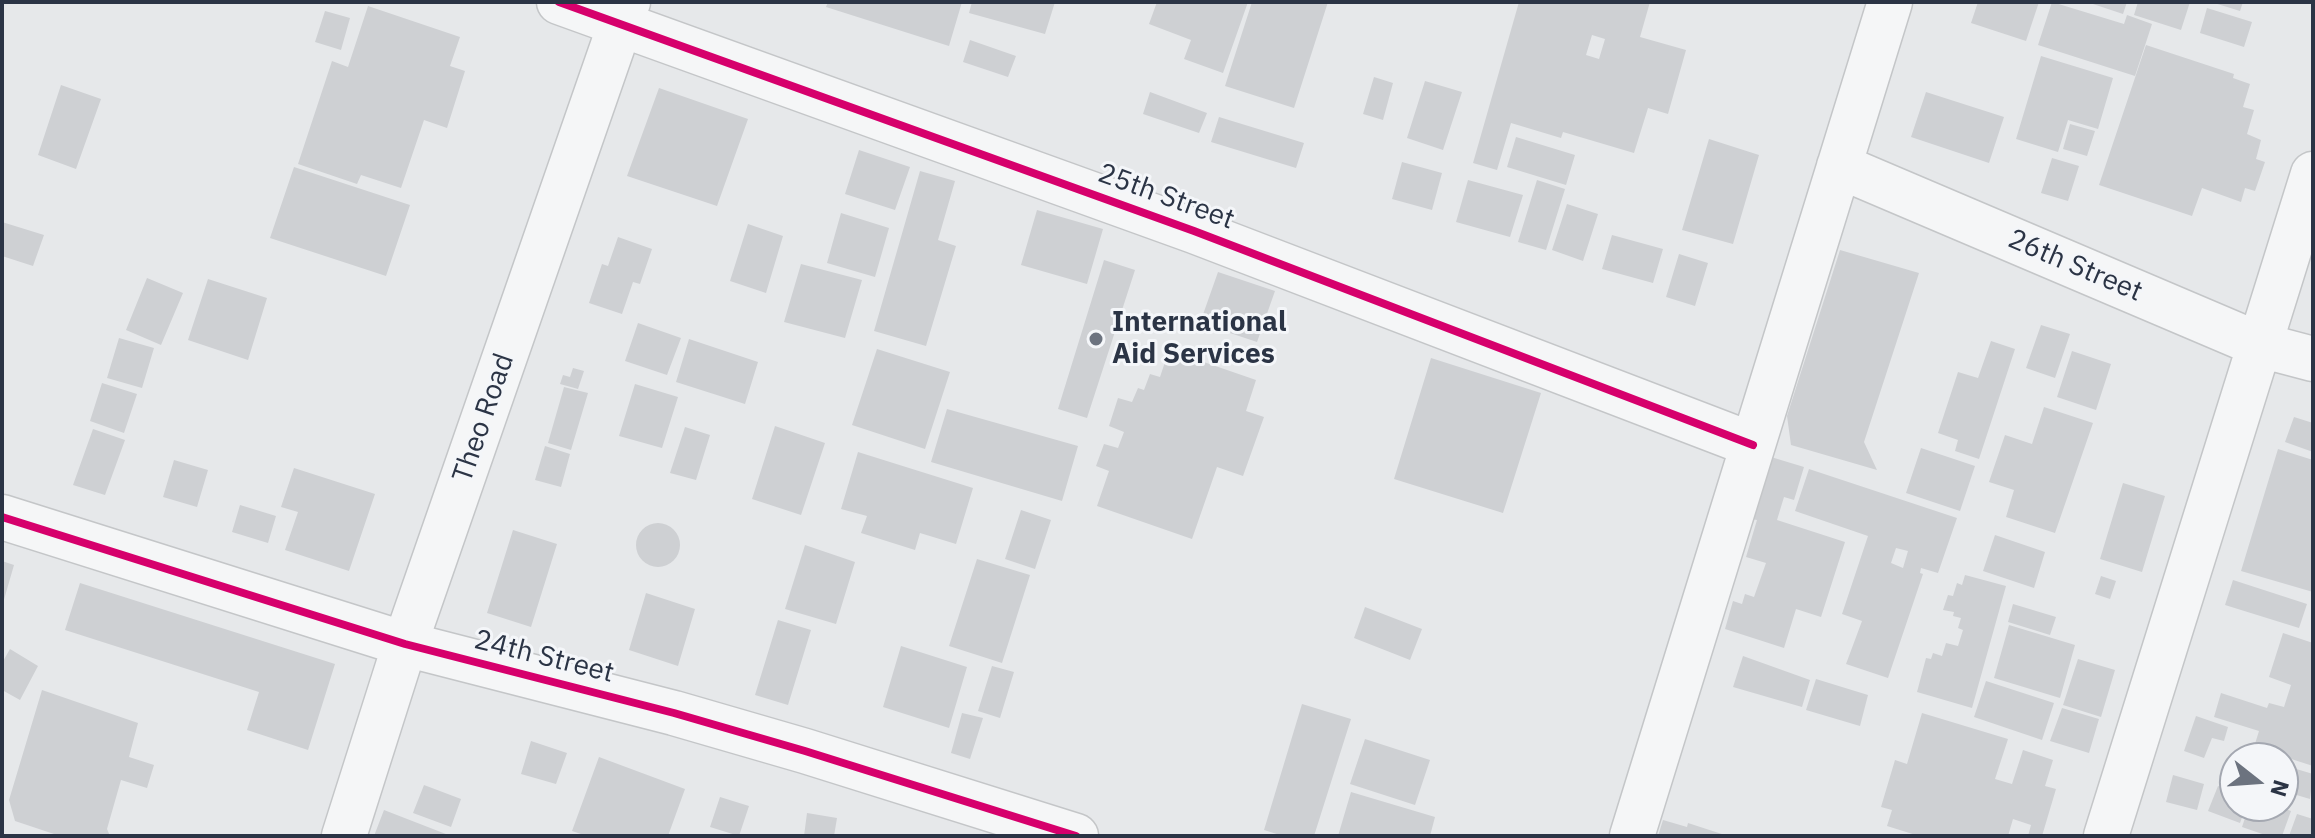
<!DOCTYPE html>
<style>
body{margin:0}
#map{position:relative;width:2315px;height:838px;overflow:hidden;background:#e6e8ea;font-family:"IBM Plex Sans",sans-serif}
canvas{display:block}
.frame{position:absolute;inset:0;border:4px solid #2b3445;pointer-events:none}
.north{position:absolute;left:2219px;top:742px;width:80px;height:80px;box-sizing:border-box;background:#f4f6f9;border:2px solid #a4a8b1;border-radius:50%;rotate:107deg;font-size:22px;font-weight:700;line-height:32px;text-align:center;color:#2b3445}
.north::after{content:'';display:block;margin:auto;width:28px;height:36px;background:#6c737f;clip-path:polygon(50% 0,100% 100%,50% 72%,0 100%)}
</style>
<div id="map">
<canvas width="2315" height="838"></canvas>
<div class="frame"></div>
<div class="north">N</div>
</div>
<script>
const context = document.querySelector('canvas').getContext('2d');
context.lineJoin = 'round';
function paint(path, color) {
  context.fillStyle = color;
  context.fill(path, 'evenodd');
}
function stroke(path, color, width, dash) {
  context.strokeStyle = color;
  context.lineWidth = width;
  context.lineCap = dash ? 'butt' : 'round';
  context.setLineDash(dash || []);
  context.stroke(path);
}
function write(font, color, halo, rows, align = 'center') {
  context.font = font + ' "IBM Plex Sans",sans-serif';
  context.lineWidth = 6;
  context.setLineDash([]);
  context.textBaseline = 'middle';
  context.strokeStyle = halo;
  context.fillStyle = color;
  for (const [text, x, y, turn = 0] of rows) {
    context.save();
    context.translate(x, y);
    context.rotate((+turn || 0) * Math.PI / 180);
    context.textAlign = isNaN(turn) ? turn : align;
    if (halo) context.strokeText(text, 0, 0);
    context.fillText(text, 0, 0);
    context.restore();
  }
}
paint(new Path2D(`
 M828 2H962L949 46 826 7Z
 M972 2H1055L1045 34 969 13Z
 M1157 2H1248L1223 73 1184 59 1191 40 1149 24Z
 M1252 2H1328L1294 108 1225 86Z
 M1519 2H1650L1640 37 1686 50 1668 114 1648 108 1634 153 1563 132 1561 138 1511 123 1497 170 1473 163ZM1592 35 1605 39 1599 59 1586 55Z
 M1978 2H2039L2026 41 1971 23Z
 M2052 2 2124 24 2127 15 2152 24 2135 76 2038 45Z
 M2087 2H2127L2123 14Z
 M2138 2H2190L2181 30 2134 15Z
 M2211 2H2243L2240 11Z
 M368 6 460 37 450 66 465 71 447 128 424 120 401 188 361 175 357 184 298 164 332 61 348 67Z
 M2207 8 2252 22 2244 47 2200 33Z
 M325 11 350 18 341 50 315 42Z
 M970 40 1016 56 1008 77 963 62Z
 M2146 45 2234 74 2233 78 2250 84 2243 107 2254 110 2247 134 2261 140 2256 159 2265 162 2255 191 2245 188 2241 202 2202 188 2192 216 2099 185Z
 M2041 56 2113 78 2098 129 2068 120 2058 152 2016 139Z
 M1374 77 1393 83 1383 120 1363 114Z
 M1425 81 1462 92 1443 150 1407 138Z
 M61 85 101 99 76 169 38 155Z
 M659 88 748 119 717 206 627 176Z
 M1150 92 1207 113 1199 133 1143 114Z
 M1926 92 2004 117 1989 163 1911 137Z
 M1219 117 1304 143 1296 168 1211 142Z
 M2070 124 2095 131 2087 156 2063 149Z
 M1516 137 1575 155 1566 185 1507 167Z
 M1709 139 1759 155 1733 244 1682 230Z
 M859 150 910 167 895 210 845 194Z
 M2052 158 2079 166 2068 201 2041 193Z
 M1402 162 1442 173 1432 210 1392 199Z
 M294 167 410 205 386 276 270 238Z
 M920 171 955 181 938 240 956 246 926 346 874 331Z
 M1468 180 1523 195 1510 237 1456 222Z
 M1537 180 1565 189 1546 250 1518 242Z
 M1567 204 1598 214 1583 261 1552 250Z
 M1037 210 1103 229 1087 284 1021 265Z
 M841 213 889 228 875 277 827 263Z
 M2 222 44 235 33 266 2 256Z
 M748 224 783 236 766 293 730 281Z
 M1612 235 1663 249 1653 283 1602 269Z
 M618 237 652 249 640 284 633 282 622 314 589 303 602 264 608 266Z
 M1840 250 1919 273 1864 442 1877 470 1791 445 1787 416Z
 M1679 254 1708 263 1695 306 1666 297Z
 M1104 260 1135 270 1087 418 1058 409Z
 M801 264 862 280 845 338 784 322Z
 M1218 272 1275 291 1257 342 1200 323Z
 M147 278 183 293 161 345 126 330Z
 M208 279 267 298 248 360 188 340Z
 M638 323 681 338 667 375 625 361Z
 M2041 325 2070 334 2055 378 2026 368Z
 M119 338 154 348 142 388 107 378Z
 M689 339 758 362 745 404 676 382Z
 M1991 341 2015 349 1979 459 1955 451 1958 440 1938 433 1958 372 1978 378Z
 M877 349 950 372 925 449 852 425Z
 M1169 350 1256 380 1246 411 1264 417 1243 476 1217 467 1192 539 1097 506 1109 471 1096 466 1104 444 1118 448 1124 432 1109 426 1118 398 1132 402 1138 388 1144 390 1150 374 1160 377Z
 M2072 351 2111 364 2096 410 2057 397Z
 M1431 358 1541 393 1503 513 1394 479Z
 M573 368 584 371 578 389 560 384 563 375 570 377Z
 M102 383 137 394 124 433 90 421Z
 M635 384 678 397 662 448 619 436Z
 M564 387 588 393 571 450 548 443Z
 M2044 407 2093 423 2055 533 2006 517 2014 490 1989 482 2005 435 2032 444Z
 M947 409 1078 446 1062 501 931 462Z
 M2294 417 2313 423V452L2285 442Z
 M775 426 825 443 801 515 752 499Z
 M685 427 710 435 696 480 670 473Z
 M93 429 125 440 105 495 73 485Z
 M545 446 570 454 561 487 535 480Z
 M1921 448 1975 466 1960 511 1906 493Z
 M2278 449 2313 460V592L2241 571Z
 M858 452 973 488 956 544 920 533 915 550 861 533 867 516 841 509Z
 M1771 457 1804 467 1794 500 1784 497 1777 520 1845 542 1821 617 1796 609 1784 648 1725 629 1733 601 1742 604 1745 594 1754 597 1766 563 1746 557 1757 520 1752 519Z
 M174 460 208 470 197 507 163 497Z
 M294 468 375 494 349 571 285 550 298 512 281 507Z
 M1809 469 1957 518 1938 573 1921 568 1920 573 1923 574 1888 678 1846 664 1862 621 1842 614 1868 536 1795 511ZM1896 548 1908 551 1903 568 1891 563Z
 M2123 483 2165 496 2142 572 2100 559Z
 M240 505 276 516 268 543 232 532Z
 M1021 510 1051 520 1035 569 1005 559Z
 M636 545a22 22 0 1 1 44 0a22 22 0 1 1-44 0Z
 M513 530 557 544 531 627 487 613Z
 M1995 535 2045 552 2034 588 1983 571Z
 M805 545 855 562 836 624 785 609Z
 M977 559 1030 575 1002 663 949 646Z
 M2 561 14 565 3 603H2Z
 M1965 575 2006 586 1972 708 1917 692 1926 658 1931 659 1933 653 1942 656 1946 643 1958 646 1963 630 1958 628 1961 618 1953 616 1954 612 1943 610 1948 595 1953 596 1957 583 1962 585Z
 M2101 576 2116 581 2110 599 2095 594Z
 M2233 580 2307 604 2299 628 2225 605Z
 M80 583 335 664 308 750 247 730 259 692 65 630Z
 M646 593 695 609 678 666 629 650Z
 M2013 604 2056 617 2050 635 2008 622Z
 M1365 607 1422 629 1410 660 1354 638Z
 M778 620 811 630 788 705 755 695Z
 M2009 625 2075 645 2060 698 1994 678Z
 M2283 633 2313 643V766L2254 747 2259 731 2214 717 2221 693 2267 708 2269 703 2284 707 2291 685 2269 677Z
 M901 646 967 667 949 728 883 707Z
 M10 649 38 666 20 700 2 690V663Z
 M1743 656 1810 680 1802 707 1733 687Z
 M2078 659 2115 670 2101 717 2063 705Z
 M992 666 1014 672 1000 718 978 711Z
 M1816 679 1868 695 1860 726 1806 710Z
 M1986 681 2054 703 2042 740 1974 717Z
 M42 690 138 723 129 757 154 765 147 788 121 780 107 829 110 836H60L15 821 9 800Z
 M1302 704 1351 719 1314 836H1283L1264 830Z
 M2062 708 2099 719 2089 753 2050 741Z
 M962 713 983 718 970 759 951 753Z
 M1922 713 2008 739 1995 779 2012 784 2023 750 2053 760 2045 786 2056 789 2042 836H2028L2031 825 2013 819 2008 836H1919L1887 826 1892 810 1881 807 1895 760 1907 764Z
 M2196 716 2228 727 2224 741 2212 738 2204 758 2184 751Z
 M1365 739 1430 760 1415 805 1350 784Z
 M531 741 567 753 556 784 521 774Z
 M599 757 685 789 668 836H587L572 831Z
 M2283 765 2313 774 2310 799 2283 791Z
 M2173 775 2204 784 2197 810 2166 802Z
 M424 785 461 799 451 827 413 813Z
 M2218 786 2235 792V806H2246L2240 823 2208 811Z
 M1351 792 1435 817 1430 836H1338Z
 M720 797 749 806 739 836 710 827Z
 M2249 806H2278L2291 811 2282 836H2268L2242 827Z
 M384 810 451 836H374Z
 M807 813 837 818 834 836H804Z
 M2297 814 2313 819V836H2289Z
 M1663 820 1687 827 1688 823 1728 836H1658Z`), '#ced0d3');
const minor = new Path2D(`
 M559 2 1194 231 1753 445
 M1839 166 2260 345 2313 359
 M2 517 405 644 674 713 805 751 1076 836
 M344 836 405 644 628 2
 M1632 836 1890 2
 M2106 836 2313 174`);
stroke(minor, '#c4c6c8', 47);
stroke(minor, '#f5f6f7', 44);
stroke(new Path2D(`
 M559 2 1194 231 1753 445
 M2 517 405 644 674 713 805 751 1076 836`), '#d6006c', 8);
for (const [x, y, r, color] of [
 [1096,339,8,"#6c737f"]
]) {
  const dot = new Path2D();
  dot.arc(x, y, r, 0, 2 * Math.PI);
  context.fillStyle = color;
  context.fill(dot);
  stroke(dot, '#f4f6f9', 3);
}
write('28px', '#2b3445', '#f4f6f9', [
 ["25th Street",1166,197,20],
 ["26th Street",2075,266,23],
 ["Theo Road",484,418,-71],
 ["24th Street",544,657,14]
]);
write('bold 28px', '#2b3445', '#f4f6f9', [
 ["International",1112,323],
 ["Aid Services",1112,355]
], 'left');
</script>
